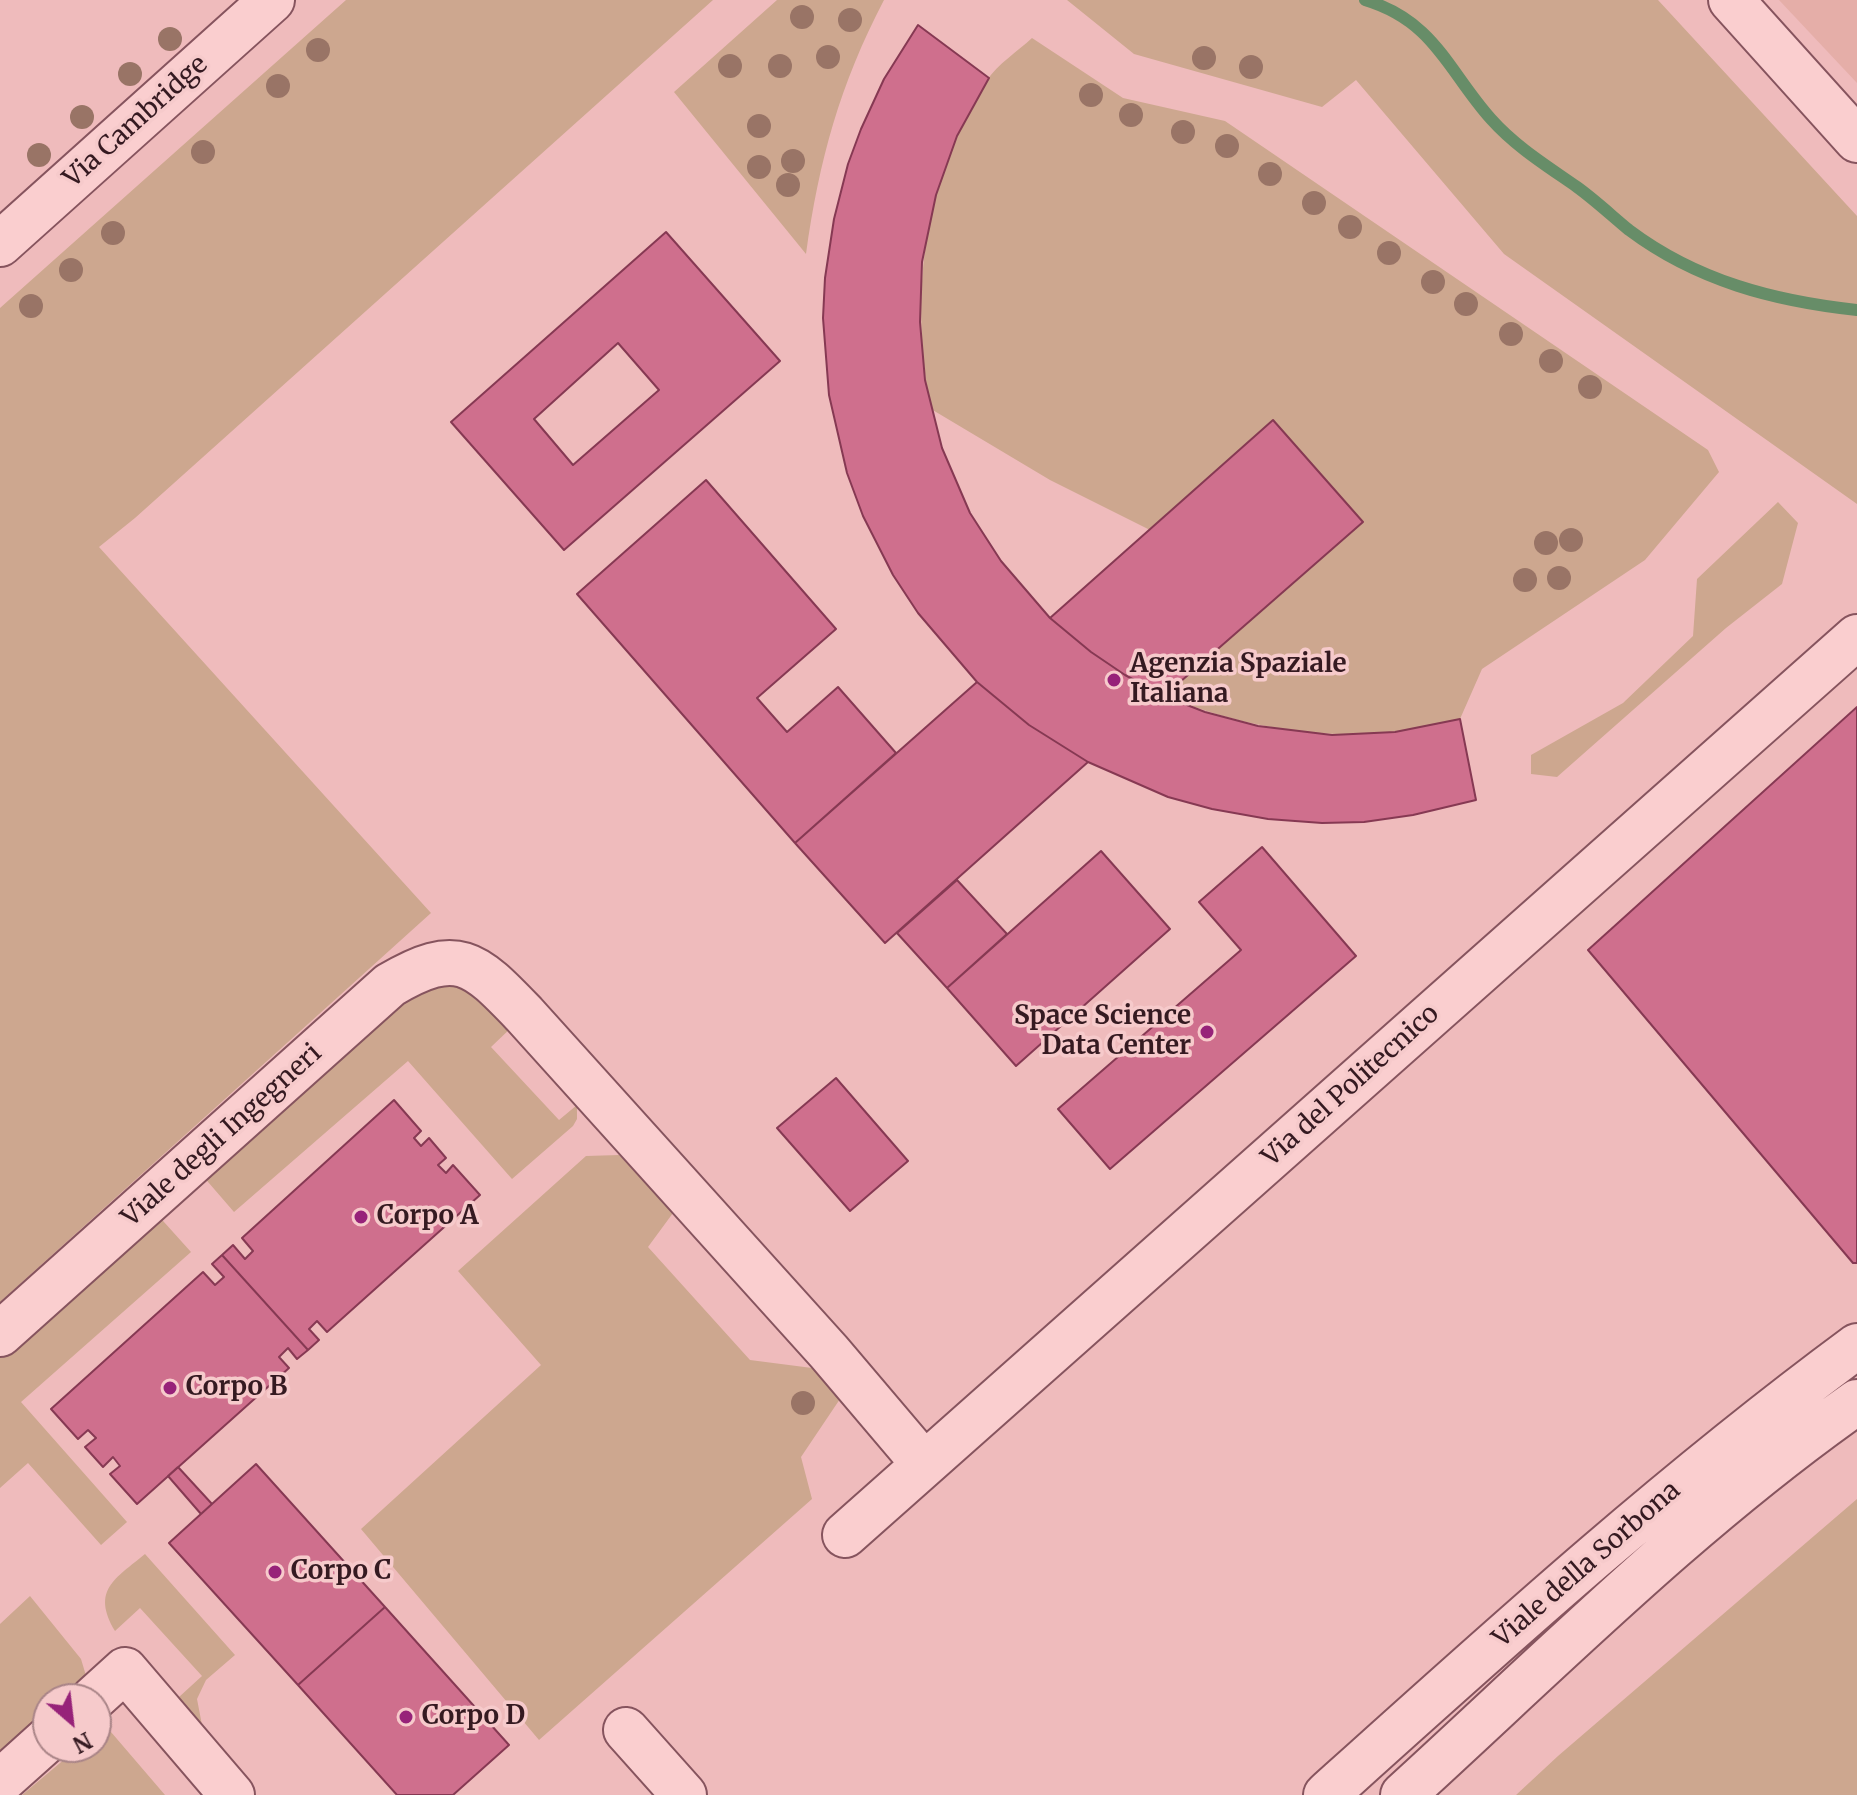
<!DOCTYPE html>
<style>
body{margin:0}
#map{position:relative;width:1857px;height:1795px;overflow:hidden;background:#efbbbc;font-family:Merriweather,serif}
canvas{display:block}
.north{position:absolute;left:32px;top:1683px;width:80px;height:80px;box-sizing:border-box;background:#f6cacb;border:2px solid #a98487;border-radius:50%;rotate:152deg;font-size:22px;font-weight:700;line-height:32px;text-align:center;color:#351a21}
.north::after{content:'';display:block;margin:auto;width:28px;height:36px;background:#972279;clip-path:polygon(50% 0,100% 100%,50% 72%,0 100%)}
</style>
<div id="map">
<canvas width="1857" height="1795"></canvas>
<div class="north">N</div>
</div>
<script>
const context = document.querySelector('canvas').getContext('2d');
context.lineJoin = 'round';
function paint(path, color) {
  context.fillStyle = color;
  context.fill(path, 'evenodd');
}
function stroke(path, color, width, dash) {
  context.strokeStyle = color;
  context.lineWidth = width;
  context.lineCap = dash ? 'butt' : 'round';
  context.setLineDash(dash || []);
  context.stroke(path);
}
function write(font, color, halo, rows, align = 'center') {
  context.font = font + ' Merriweather,serif';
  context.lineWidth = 7;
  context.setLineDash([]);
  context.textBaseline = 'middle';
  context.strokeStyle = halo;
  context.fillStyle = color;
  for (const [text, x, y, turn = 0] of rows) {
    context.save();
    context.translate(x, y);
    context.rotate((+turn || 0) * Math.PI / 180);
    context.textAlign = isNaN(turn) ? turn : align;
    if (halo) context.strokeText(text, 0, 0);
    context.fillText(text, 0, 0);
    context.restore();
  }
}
paint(new Path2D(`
 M1779 0H1857V83Z`), '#e5aea8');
paint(new Path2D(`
 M346 0H713L135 518 99 547 431 913 0 1302V308Z
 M777 0H884C840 84 819 160 806 254L674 92Z
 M1067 0H1658L1857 216V504L1504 254 1356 80 1322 107 1134 54Z
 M1032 38 1123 98 1225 121 1708 450 1719 472 1645 560 1482 669 1460 719C1438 723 1415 730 1393 732 1311 740 1239 725 1164 696L1150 530 1050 480 931 409C909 298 923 175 987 80 998 64 1018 51 1032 38Z
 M1778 502 1798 523 1782 584 1726 628 1557 777 1531 774V755L1623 703 1693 636 1697 579Z
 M459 979 513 1026 491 1047 559 1120 577 1105V1119L573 1126 512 1179 408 1061 234 1212 202 1175 400 993Z
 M619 1155 673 1213 648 1247 750 1360 812 1368 840 1399 801 1457 812 1499 539 1740 361 1529 541 1365 458 1271 586 1156Z
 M155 1212 191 1252 21 1402 127 1522 101 1545 28 1463 0 1488V1350Z
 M1857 1499V1795H1516L1558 1756Z
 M145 1554 235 1655 206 1680 197 1699 202 1725 179 1697 202 1676 140 1608 115 1631C91 1590 115 1579 145 1554Z
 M30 1596 81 1659 87 1679 83 1699H48V1730L0 1774V1624Z
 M105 1725 165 1795H22L79 1747H96V1732Z`), '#cda78f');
stroke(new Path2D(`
 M1365 0C1435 21 1448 71 1491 119 1516 147 1547 166 1577 187 1595 200 1612 216 1629 230 1697 281 1774 301 1857 310`), '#678d68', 12);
const building = new Path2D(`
 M918 25 989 78 957 136 936 195 922 262 920 322 925 380 942 448 970 513 1001 561 1050 618 1091 652 1125 675 1164 696 1205 712 1258 726 1332 735 1395 732 1460 719 1476 800 1413 815 1364 822 1322 823 1268 819 1212 809 1168 797 1088 762 1029 725 977 682 918 613 893 575 863 516 847 473 829 395 823 318 825 278 834 219 848 164 861 129 884 79Z
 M666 232 780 361 564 550 451 422ZM618 343 659 390 573 465 534 419Z
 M1273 420 1363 522 1164 696 1125 675 1091 652 1050 618Z
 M706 480 836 629 757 698 787 732 838 687 896 753 795 843 577 594Z
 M977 682 1029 725 1088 762 885 943 795 843Z
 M1857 707V1263H1853L1588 950Z
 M1262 847 1356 956 1110 1169 1058 1109 1241 950 1199 902Z
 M1101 851 1170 929 1016 1066 947 988Z
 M957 880 1007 934 947 988 897 933Z
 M836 1078 908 1161 850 1211 777 1128Z
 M394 1100 421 1131 414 1138 421 1146 429 1138 446 1158 438 1165 446 1173 453 1165 480 1195 327 1332 317 1321 309 1329 319 1340 308 1350 222 1255 233 1245 245 1259 253 1251 242 1238Z
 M222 1255 308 1350 297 1359 288 1348 279 1357 289 1368 137 1504 110 1474 120 1466 113 1457 103 1467 85 1447 96 1438 88 1430 78 1439 51 1409 203 1272 215 1285 224 1277 212 1264Z
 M256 1464 385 1607 298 1685 169 1543Z
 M178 1467 212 1504 201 1514 168 1476Z
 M385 1607 509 1745 453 1795H397L298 1685Z`);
paint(building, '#cf6f8d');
stroke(building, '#863953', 2);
const minor = new Path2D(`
 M1731 0 1857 140
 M0 244 272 0
 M0 1334 390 985C458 945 474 962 524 1014L829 1352 924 1464
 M845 1535 1857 637
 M93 1699 125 1670 232 1795
 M626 1730 684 1795
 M0 1782 48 1739
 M1326 1795C1498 1640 1670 1484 1857 1346
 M1403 1795C1551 1660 1693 1517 1857 1402`);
stroke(minor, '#86545e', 48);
stroke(minor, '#facecf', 44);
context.fillStyle = '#997466';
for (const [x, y] of [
 [802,17],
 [850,20],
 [170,39],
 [318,50],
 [828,57],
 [1204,58],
 [730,66],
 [780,66],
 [1251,67],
 [130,74],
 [278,86],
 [1091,95],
 [1131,115],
 [82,117],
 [759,126],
 [1183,132],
 [1227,146],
 [203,152],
 [39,155],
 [793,161],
 [759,167],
 [1270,174],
 [788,185],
 [1314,203],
 [1350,227],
 [113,233],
 [1389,253],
 [71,270],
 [1433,282],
 [1466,304],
 [31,306],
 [1511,334],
 [1551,361],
 [1590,387],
 [1571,540],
 [1546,543],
 [1559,578],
 [1525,580],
 [803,1403]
]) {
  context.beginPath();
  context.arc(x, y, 12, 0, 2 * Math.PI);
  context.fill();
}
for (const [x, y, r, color] of [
 [1114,680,8,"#972279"],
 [1207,1032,8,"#972279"],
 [361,1217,8,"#972279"],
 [170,1388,8,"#972279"],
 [275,1572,8,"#972279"],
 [406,1717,8,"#972279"]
]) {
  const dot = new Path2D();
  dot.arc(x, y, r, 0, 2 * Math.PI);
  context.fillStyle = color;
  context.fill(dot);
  stroke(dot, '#f6cacb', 3);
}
write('26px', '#351a21', '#f6cacb', [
 ["Via Cambridge",136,122,-42],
 ["Via del Politecnico",1351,1086,-42],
 ["Viale degli Ingegneri",222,1136,-42],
 ["Viale della Sorbona",1587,1565,-41]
]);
write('bold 26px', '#351a21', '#f6cacb', [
 ["Agenzia Spaziale",1130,665],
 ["Italiana",1130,695],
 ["Space Science",1191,1017,"right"],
 ["Data Center",1191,1047,"right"],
 ["Corpo A",377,1217],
 ["Corpo B",186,1388],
 ["Corpo C",291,1572],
 ["Corpo D",422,1717]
], 'left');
</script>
